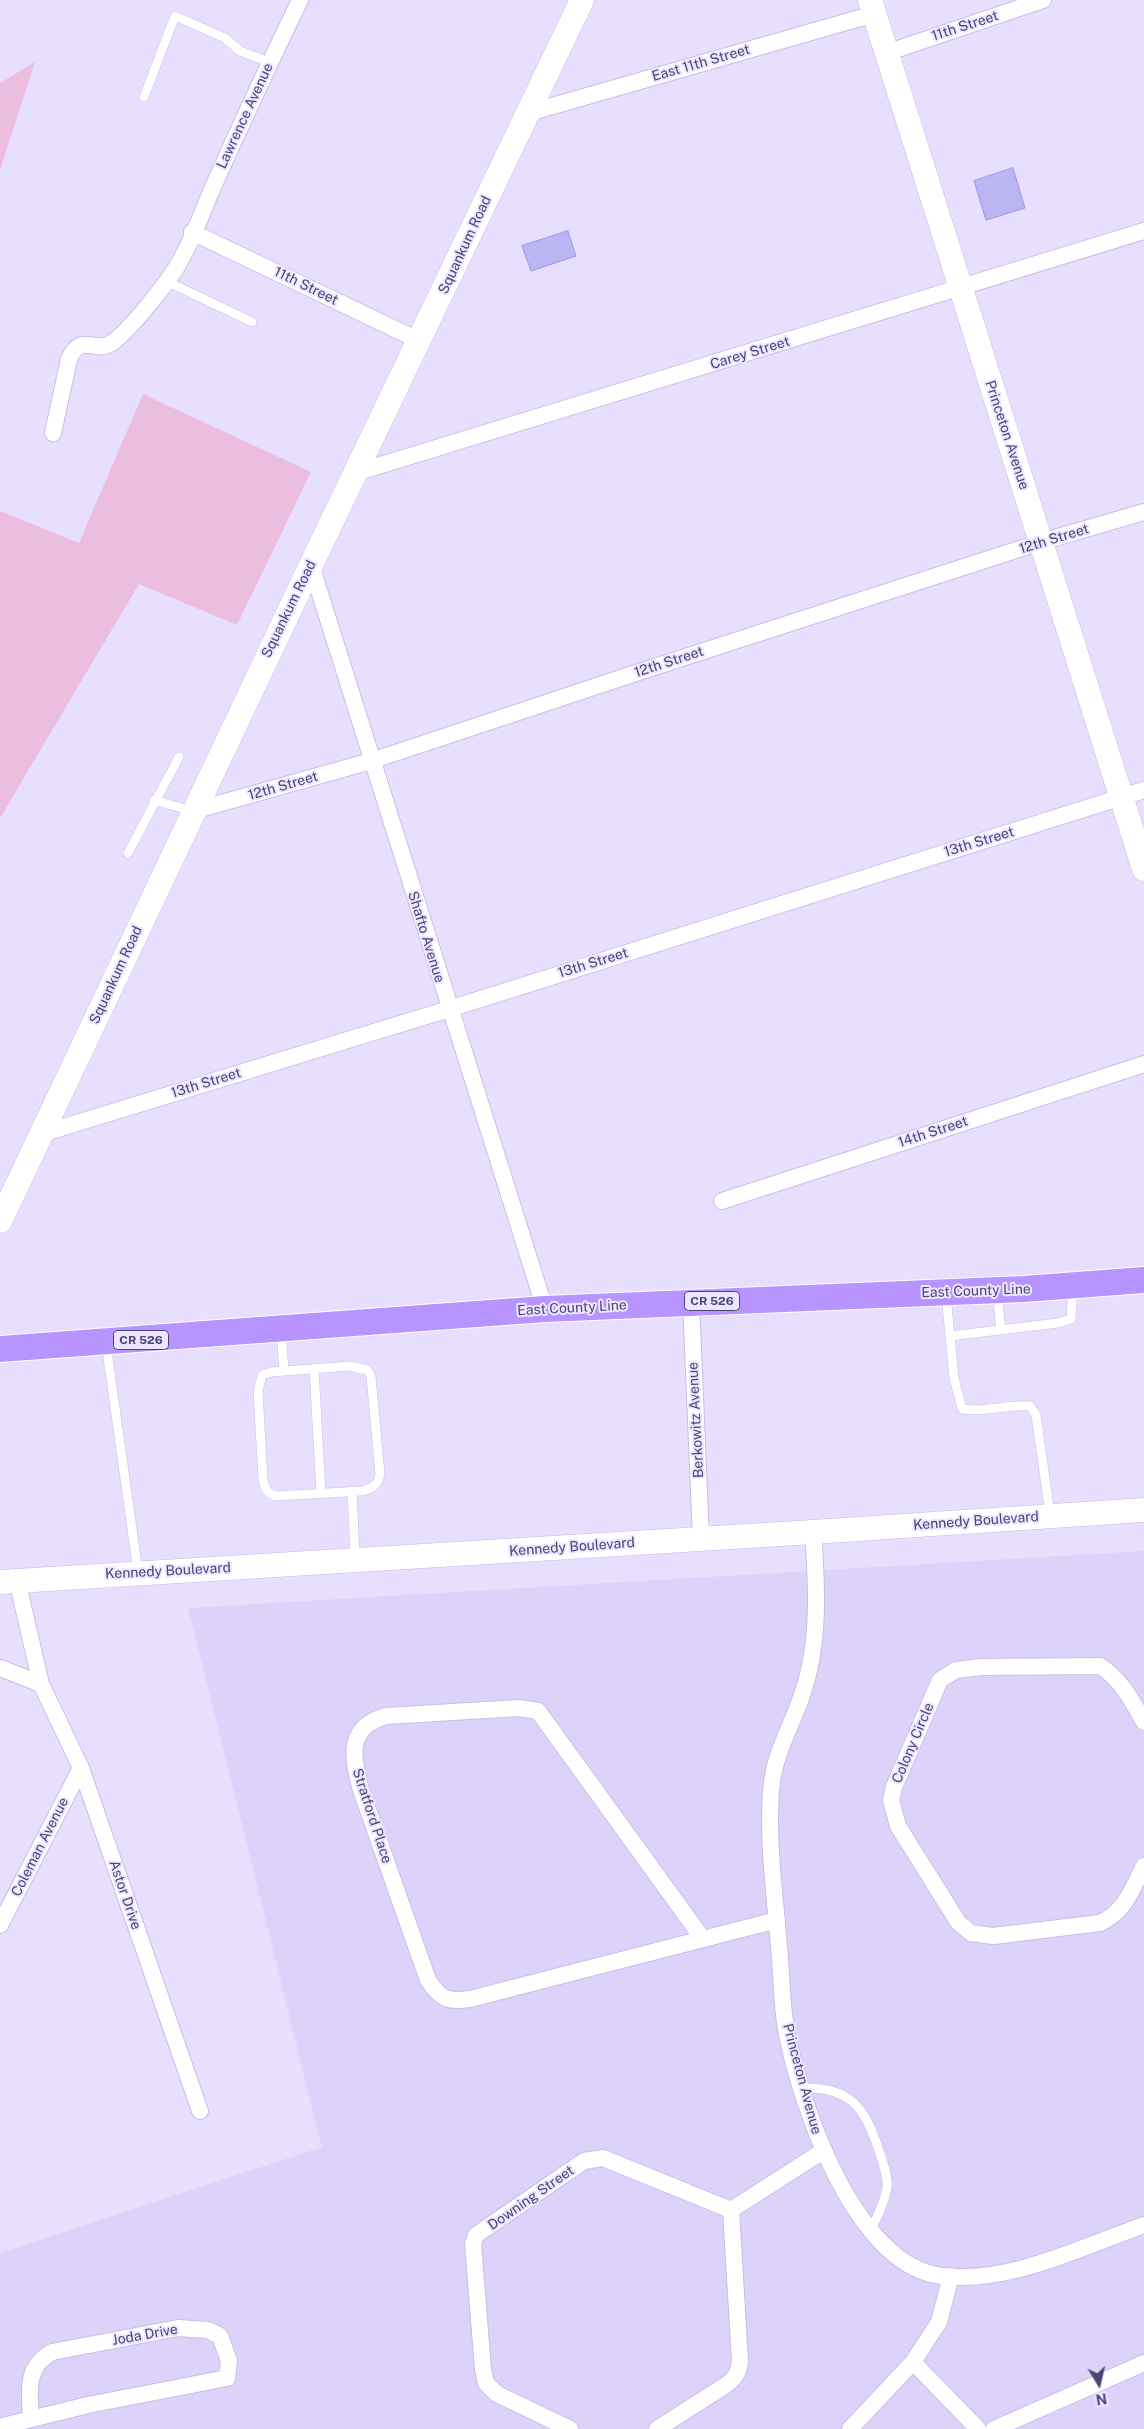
<!DOCTYPE html>
<style>
body{margin:0}
#map{position:relative;width:1144px;height:2429px;overflow:hidden;background:#e8dffe;font-family:"Public Sans",sans-serif}
canvas{display:block}
.north{position:absolute;left:1074px;top:2359px;width:50px;height:50px;-webkit-text-stroke:4px #eee6ff;paint-order:stroke;rotate:171deg;font-size:14px;font-weight:700;line-height:20px;text-align:center;color:#484575}
.north::after{content:'';display:block;margin:auto;width:18px;height:22px;background:#484575;clip-path:polygon(50% 0,100% 100%,50% 72%,0 100%)}
</style>
<div id="map">
<canvas width="1144" height="2429"></canvas>
<div class="north">N</div>
</div>
<script>
const context = document.querySelector('canvas').getContext('2d');
context.lineJoin = 'round';
function paint(path, color) {
  context.fillStyle = color;
  context.fill(path, 'evenodd');
}
function stroke(path, color, width, dash) {
  context.strokeStyle = color;
  context.lineWidth = width;
  context.lineCap = dash ? 'butt' : 'round';
  context.setLineDash(dash || []);
  context.stroke(path);
}
function write(font, color, halo, rows, align = 'center') {
  context.font = font + ' "Public Sans",sans-serif';
  context.lineWidth = 4;
  context.setLineDash([]);
  context.textBaseline = 'middle';
  context.strokeStyle = halo;
  context.fillStyle = color;
  for (const [text, x, y, turn = 0] of rows) {
    context.save();
    context.translate(x, y);
    context.rotate((+turn || 0) * Math.PI / 180);
    context.textAlign = isNaN(turn) ? turn : align;
    if (halo) context.strokeText(text, 0, 0);
    context.fillText(text, 0, 0);
    context.restore();
  }
}
paint(new Path2D(`
 M1144 1551V2429H0V2253L322 2147 188 1608Z`), '#ddd3fa');
paint(new Path2D(`
 M35 62 0 170V83Z
 M143 394 311 472 237 625 139 584 0 818V511L79 543Z`), '#ebbdde');
const building = new Path2D(`
 M1013 168 1025 208 986 220 974 181Z
 M568 231 576 256 531 271 522 246Z`);
paint(building, '#bbb5f4');
stroke(building, '#9b94e8', 1);
const lane = new Path2D(`
 M144 97 175 16 225 38 240 51 269 62
 M166 281 252 322
 M154 800 192 811
 M128 853 179 757
 M997 1293 1001 1330
 M946 1294 950 1336
 M281 1330 284 1371
 M106 1343 138 1572
 M350 1366 367 1370 371 1376 380 1474C378 1485 373 1488 362 1491L277 1496C268 1494 265 1490 263 1480L258 1391 262 1375 272 1372Z
 M314 1369 321 1493
 M352 1491 355 1558
 M1050 1514 1036 1415 1030 1406C1006 1404 986 1413 962 1409L954 1378 950 1336 1058 1323 1071 1319 1073 1288
 M801 2088C850 2086 865 2107 879 2151 883 2163 888 2176 887 2188 884 2204 877 2218 870 2231`);
const street = new Path2D(`
 M886 53 1043 0
 M528 113 874 14
 M192 232 420 341
 M53 433 69 359C81 332 94 353 110 344 127 334 169 281 179 263 193 239 202 212 213 187 241 124 270 62 300 0
 M355 473 1144 231
 M311 565 545 1309
 M193 811 371 761 642 671 1041 542 1144 512
 M41 1134 449 1009 1144 790
 M722 1201 1144 1064
 M691 1302 701 1538
 M813 1532C817 1586 820 1644 802 1695 792 1725 776 1751 772 1782 766 1833 775 1895 779 1947 782 1975 781 2006 787 2034 801 2106 856 2267 942 2276 1009 2284 1082 2247 1144 2225
 M17 1580 41 1684 81 1768 200 2111
 M0 1668 41 1684
 M1144 1722C1132 1701 1121 1679 1100 1666L981 1667 956 1670 940 1680 894 1787 891 1800 898 1826 958 1922 971 1933 993 1936 1100 1923C1125 1912 1132 1889 1144 1866
 M0 1925 81 1768
 M703 1939 538 1711 519 1708 386 1716C347 1727 352 1755 360 1787L428 1980C441 2000 448 2002 470 1999L777 1920
 M731 2210 823 2151
 M178 2328 208 2330 220 2336 229 2361 227 2378 88 2405 31 2419C30 2392 24 2368 52 2352Z
 M913 2362 978 2429
 M0 2427 31 2419
 M570 2429 497 2394 486 2383 483 2369 473 2244 476 2235 584 2161 603 2158 731 2210
 M657 2429 726 2385C735 2378 739 2373 740 2361L731 2210
 M850 2429 913 2362 939 2322 951 2276
 M994 2429 1144 2363`);
const secondary = new Path2D(`
 M870 0 1144 869
 M0 1221 311 565 582 0
 M0 1582 813 1532 1144 1510`);
const primary = new Path2D(`
 M0 1349 545 1309 1024 1289 1144 1280`);
stroke(lane, '#c7bfe7', 10);
stroke(street, '#c7bfe7', 18);
stroke(secondary, '#c2bae9', 25);
stroke(primary, '#fff', 28);
stroke(lane, '#fff', 9);
stroke(street, '#fff', 16);
stroke(secondary, '#fff', 24);
stroke(primary, '#b794ff', 26);
for (const [x, y, w] of [
 [712,1301,55],
 [141,1340,55]
]) {
  const box = new Path2D();
  box.roundRect(x - w / 2, y - 9.5, w, 19, 4);
  context.fillStyle = '#eee6ff';
  context.fill(box);
  stroke(box, '#484575', 1);
}
write('bold 12px', '#484575', null, [
 ["CR 526",712,1301],
 ["CR 526",141,1340]
]);
write('14px', '#484575', '#eee6ff', [
 ["11th Street",965,26,-18],
 ["East 11th Street",701,63,-16],
 ["Lawrence Avenue",245,116,-65],
 ["Squankum Road",465,245,-65],
 ["11th Street",306,286,26],
 ["Carey Street",750,353,-17],
 ["Princeton Avenue",1007,435,72],
 ["12th Street",1054,539,-17],
 ["Squankum Road",289,609,-64],
 ["12th Street",669,662,-18],
 ["12th Street",283,786,-16],
 ["13th Street",979,842,-17],
 ["Shafto Avenue",426,937,73],
 ["13th Street",593,963,-17],
 ["Squankum Road",116,975,-65],
 ["13th Street",206,1083,-17],
 ["14th Street",933,1132,-18],
 ["East County Line",976,1291,-2],
 ["East County Line",572,1308,-3],
 ["Berkowitz Avenue",696,1420,-93],
 ["Kennedy Boulevard",976,1521,-4],
 ["Kennedy Boulevard",572,1547,-4],
 ["Kennedy Boulevard",168,1571,-3],
 ["Colony Circle",913,1743,-67],
 ["Stratford Place",372,1816,72],
 ["Coleman Avenue",40,1847,-63],
 ["Astor Drive",125,1895,71],
 ["Princeton Avenue",802,2079,75],
 ["Downing Street",531,2198,-35],
 ["Joda Drive",145,2335,-10]
]);
</script>
